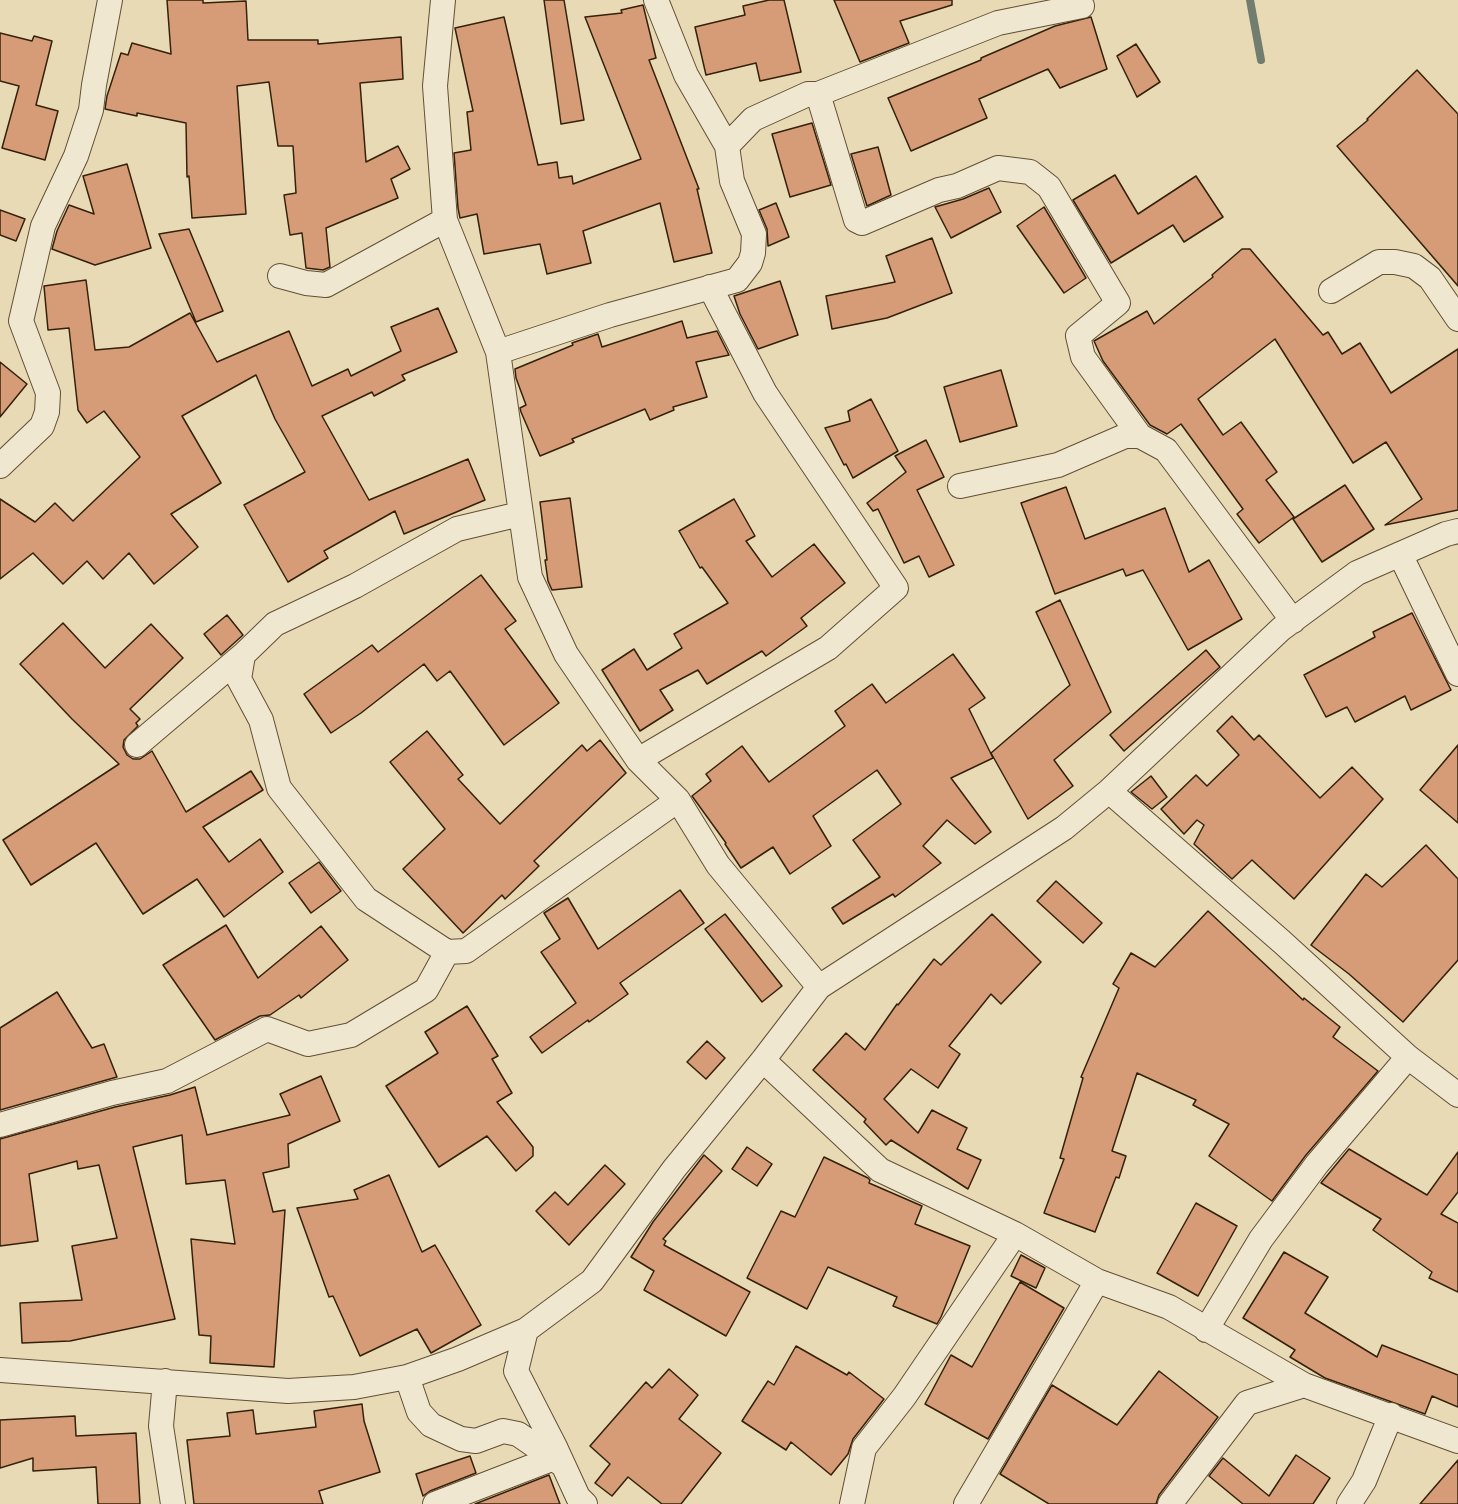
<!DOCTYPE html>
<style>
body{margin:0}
canvas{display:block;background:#e7dab5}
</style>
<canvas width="1458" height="1504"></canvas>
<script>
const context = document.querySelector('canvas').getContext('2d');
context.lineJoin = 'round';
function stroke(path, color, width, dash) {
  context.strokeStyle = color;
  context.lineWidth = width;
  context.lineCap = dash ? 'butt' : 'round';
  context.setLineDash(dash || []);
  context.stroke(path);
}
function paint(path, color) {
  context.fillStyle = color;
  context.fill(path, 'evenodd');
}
stroke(new Path2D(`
 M1250 0 1261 60`), '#707d6f', 8);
const building = new Path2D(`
 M167 0H203V3L246 1 248 40H318V44L401 37 403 79 360 83 366 162 398 146 410 169 391 179 398 198 326 228 330 267 323 270 306 268 302 233 290 235 284 195 296 193 293 146H278L269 82 237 86 246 214 192 218 189 176 187 177 186 123 137 113V116L105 109 107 96 121 53 128 55 132 43 171 54Z
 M544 0H564L584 120 561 124Z
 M769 0H784L801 72 760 81 756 63 706 75 695 27 745 15 743 6Z
 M834 0H952V5L900 21 909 43 860 62Z
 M643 5 656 58 649 60 699 189H697L712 253 674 262 660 203 583 231 591 263 547 274 540 244 484 254 477 214 460 218 458 208 454 153 471 150 467 112 473 111 455 28 504 17 538 165 557 162 559 178 572 176 573 184 641 159 585 17 622 13 621 10Z
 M1091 17 1107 69 1060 88 1048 69 979 99 987 118 911 151 888 98 981 60V58L1055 26Z
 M0 33 32 41 34 36 52 41 36 105 58 111 45 160 2 148 19 86 0 81Z
 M1136 44 1160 82 1137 97 1117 56Z
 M1417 70 1458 114V286L1337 146 1368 120 1367 119Z
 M812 123 831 185 790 197 772 134Z
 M878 147 891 195 867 206 851 154Z
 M127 164 151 248 95 265 52 249 57 231 69 205 94 214 83 176Z
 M1115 175 1138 214 1196 176 1223 217 1184 242 1173 225 1111 263 1073 200Z
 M989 188 1001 212 951 238 935 207 963 199Z
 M776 203 789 237 768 246 767 229 759 210Z
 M1044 207 1086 278 1064 293 1017 226Z
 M0 210 25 219 16 241 0 235Z
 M189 229 223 311 196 322 159 234Z
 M932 238 952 293 887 318 832 329 826 296 895 282 886 256Z
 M1242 249H1250L1323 335 1328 332 1342 354 1360 343 1391 393 1458 349V510L1385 525 1422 499 1386 442 1353 463 1275 339 1198 399 1223 435 1241 422 1277 472 1266 480 1294 517 1259 543 1237 514 1243 509 1181 424 1167 434 1150 425 1103 361 1094 341 1147 311 1154 324 1213 277 1212 275Z
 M86 280 95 350 129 347 190 313 217 362 289 331 312 386 348 369 351 376 401 351 391 327 438 308 457 352 402 375 405 380 374 396 372 392 322 416 369 500 468 459 485 500 404 534 395 511 324 551 328 558 288 582 244 505 305 472 275 419 256 375 182 416 221 483 171 514 198 547 154 584 129 553 103 579 87 561 63 584 33 553 0 579V499L35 522 55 503 73 521 140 457 104 411 87 423 78 410 69 328 48 330 44 286Z
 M780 281 798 335 758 349 740 314 734 296Z
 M682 321 687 338 717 331 729 355 696 362 707 397 673 407 674 410 650 420 645 409 572 439 574 442 540 456 521 412 520 408 526 405 516 378 515 369 573 345 572 343 598 334 602 347Z
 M0 362 27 384 0 417Z
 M1001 370 1017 426 960 442 944 387Z
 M871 399 898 451 853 478 846 464 844 465 825 428 850 421 848 411Z
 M926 440 944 477 917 490 954 565 929 577 919 556 904 563 878 509 873 511 867 503 906 472 895 456Z
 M1345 485 1374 529 1322 562 1293 519Z
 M1066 487 1085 539 1165 508 1189 572 1209 560 1242 619 1188 650 1143 570 1126 576 1123 569 1055 594 1021 503Z
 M570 498 582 587 552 590 548 581 545 560H547L540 502Z
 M734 499 755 536 746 541 772 577 814 544 845 583 801 618 807 626 766 656 762 651 707 684 698 670 660 690 673 710 640 731 602 670 634 649 647 670 682 648 674 634 728 603 702 567 700 568 679 531Z
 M481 575 516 621 505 629 559 703 504 745 450 671 437 681 424 664 361 713 331 733 304 694 372 645 378 652Z
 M1060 600 1111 712 1054 760 1073 786 1028 819 991 753 1070 685 1036 612Z
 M1412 613 1451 690 1411 710 1405 696 1355 722 1347 707 1326 717 1304 675 1375 637 1373 632Z
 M227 615 243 635 221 655 204 634Z
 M63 623 105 668 151 624 183 658 130 709 140 719 136 723 138 726 124 740 123 747 127 755 133 759H140L152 751 186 812 251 771 263 790 203 827 229 862 260 839 283 872 224 917 197 879 143 914 96 843 31 885 3 840 119 764 72 719 20 664Z
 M1206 650 1220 667 1124 751 1110 735Z
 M953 654 985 698 969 709 993 758 951 778 991 832 975 844 947 820 923 846 941 863 895 897 893 894 843 924 832 908 880 877 853 840 901 804 877 770 813 816 831 846 790 874 773 847 741 868 725 844 726 843 692 796 711 781 706 774 742 746 769 782 845 726 835 711 872 684 886 703Z
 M1232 716 1254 740 1259 735 1320 798 1352 767 1383 799 1294 899 1252 860 1232 879 1194 844 1204 825 1197 820 1184 834 1161 809 1196 775 1207 786 1239 755 1217 731Z
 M427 731 463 775 458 779 500 824 582 745 587 751 600 740 626 773 534 861 539 866 505 899 502 895 463 933 403 869 445 829 390 762Z
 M1458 745V823L1420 790Z
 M1151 776 1167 797 1152 809 1131 792Z
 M1426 845 1458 879V960L1403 1022 1349 974 1311 945 1366 874 1382 887Z
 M319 862 341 891 311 913 289 883Z
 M1056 881 1102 923 1083 943 1037 901Z
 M680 890 704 923 620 983 628 994 589 1022 588 1020 542 1053 530 1037 576 1003 541 952 560 939 544 913 568 898 598 949Z
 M1208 911 1303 1000 1304 998 1340 1027 1333 1037 1378 1071 1306 1155 1272 1201 1209 1156 1229 1124 1193 1105 1196 1100 1137 1073 1112 1151 1126 1156 1119 1178 1116 1177 1095 1232 1044 1213 1064 1159 1060 1158 1083 1078 1081 1077 1119 988 1113 984 1131 953 1155 967Z
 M725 914 782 986 762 1002 705 929Z
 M992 914 1041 962 1001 1004 991 994 949 1046 960 1054 938 1088 911 1069 884 1099 918 1133 932 1110 967 1128 957 1149 981 1160 968 1189 891 1140 886 1145 864 1122 866 1119 813 1070 846 1033 865 1050 897 1004 898 1005 934 959 941 965Z
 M226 925 258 978 321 926 348 960 301 998 299 995 270 1015 260 1016 215 1040 163 965Z
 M57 992 92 1048 104 1044 117 1077 0 1110V1028Z
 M467 1006 498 1056 492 1059 512 1093 497 1102 533 1147V1156L516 1171 487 1136 439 1167 386 1086 438 1053 425 1032Z
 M707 1041 725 1058 706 1079 687 1062Z
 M321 1076 340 1121 288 1144 289 1167 263 1173 273 1212 285 1210 274 1367 210 1363 211 1336 199 1335 191 1239 235 1244 225 1180 186 1184 182 1135 133 1147 175 1319 70 1341 22 1343 20 1303 82 1300 72 1246 117 1238 99 1165 78 1169 77 1161 29 1174 38 1241 0 1246V1139L115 1107 170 1095 195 1087 207 1135 290 1115 280 1094Z
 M747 1147 772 1164 757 1186 732 1169Z
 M1349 1149 1427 1195 1458 1152V1192L1441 1214 1458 1223V1292L1429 1278 1432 1272 1373 1230 1381 1219 1321 1183Z
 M704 1155 722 1171 663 1239 666 1241 664 1245 750 1292 726 1336 644 1290 654 1271 631 1257 653 1222Z
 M824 1157 868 1178 870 1180 869 1183 922 1206 915 1224 970 1246 941 1317 937 1324 893 1306 897 1297 828 1267 807 1309 747 1278 781 1211 795 1217Z
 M605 1165 625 1184 569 1245 536 1211 555 1192 568 1205Z
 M389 1175 422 1252 435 1245 481 1325 431 1353 417 1329 360 1356 333 1296 329 1297 297 1208 358 1199 354 1190Z
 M1196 1203 1237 1226 1198 1296 1157 1273Z
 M1284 1252 1328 1277 1305 1313 1377 1357 1382 1345 1458 1375V1407L1432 1396 1425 1414 1325 1378 1290 1357 1295 1350 1243 1318Z
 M1021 1255 1045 1268 1036 1288 1011 1276Z
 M1020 1282 1064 1308 988 1439 925 1404 951 1355 972 1367Z
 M796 1346 847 1375 849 1372 884 1399 853 1439 848 1454 831 1475 791 1442 786 1450 742 1421 768 1381 774 1385Z
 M669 1369 698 1395 679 1419 721 1453 681 1504H662L628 1477 612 1496 595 1483 610 1464 590 1446 646 1382 652 1388Z
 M1159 1371 1218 1417 1159 1495 1156 1504H1049L1000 1474 1052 1385 1117 1425Z
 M362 1404 364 1421 380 1472 319 1491 323 1504H194L187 1440 230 1436 227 1413 253 1410 256 1434 316 1427 314 1411Z
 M75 1416 76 1436 136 1433 140 1504H98L96 1467 33 1471V1458L0 1468V1420Z
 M1296 1455 1330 1478 1313 1504H1243L1209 1476 1223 1458 1269 1496Z
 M470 1456 476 1473 430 1491 423 1496 416 1474Z
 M1458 1460V1504H1420Z
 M549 1475 560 1504H475Z`);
paint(building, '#d69c77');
stroke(building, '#35210a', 1.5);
const minor = new Path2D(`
 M443 0 435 86 445 220 498 352 530 577 566 654 638 760 678 800 718 865 819 987
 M818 94 856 220 862 223 939 190 957 186 998 168 1030 172 1049 187 1118 303 1078 336 1083 357 1140 436 1166 450 1293 621
 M727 146 753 119 808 94H818L998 23 1082 6
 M280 276 306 283 326 285 445 220
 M1331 291 1379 262H1395L1414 266 1430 278 1458 319
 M498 352 610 315 737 280 750 263 753 253 754 234 732 181 727 146 686 75 656 0
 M0 466 42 426 47 412 48 393 21 321 43 226 76 156 91 110 94 85 110 0
 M960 486 1058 465 1125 436H1140
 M1400 554 1458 674
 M243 655 239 679 261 720 279 788 366 899 447 952
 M137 745 243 655 275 624 355 586 457 529 520 514
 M638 760 828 648 896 588 765 393 710 287
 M1109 791 1282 942 1408 1057 1458 1095
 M763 1060 880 1170 1015 1234 1097 1281 1169 1307 1304 1385 1458 1441
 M0 1125 112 1093 167 1081 267 1029 308 1044 351 1035 426 990 447 952 466 951 678 800
 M526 1330 516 1371 555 1447 578 1497 585 1504
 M1206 1330 1261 1239 1317 1164 1408 1057
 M0 1370 288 1391 354 1387 407 1377 458 1359 526 1330 592 1281 674 1169 763 1060 819 987 1064 828 1109 791 1281 629 1357 573 1446 534 1458 531
 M407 1377 419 1412 431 1425 461 1439 476 1441 503 1431 518 1434 563 1465
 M165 1381 161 1426 173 1504
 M435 1504 554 1458
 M852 1504 864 1448 904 1397 1015 1234
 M966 1504 1097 1281
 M1170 1504 1247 1403 1304 1385
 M1349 1504 1364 1481 1391 1415`);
stroke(minor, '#624f35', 26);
stroke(minor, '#efe7cf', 24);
</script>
